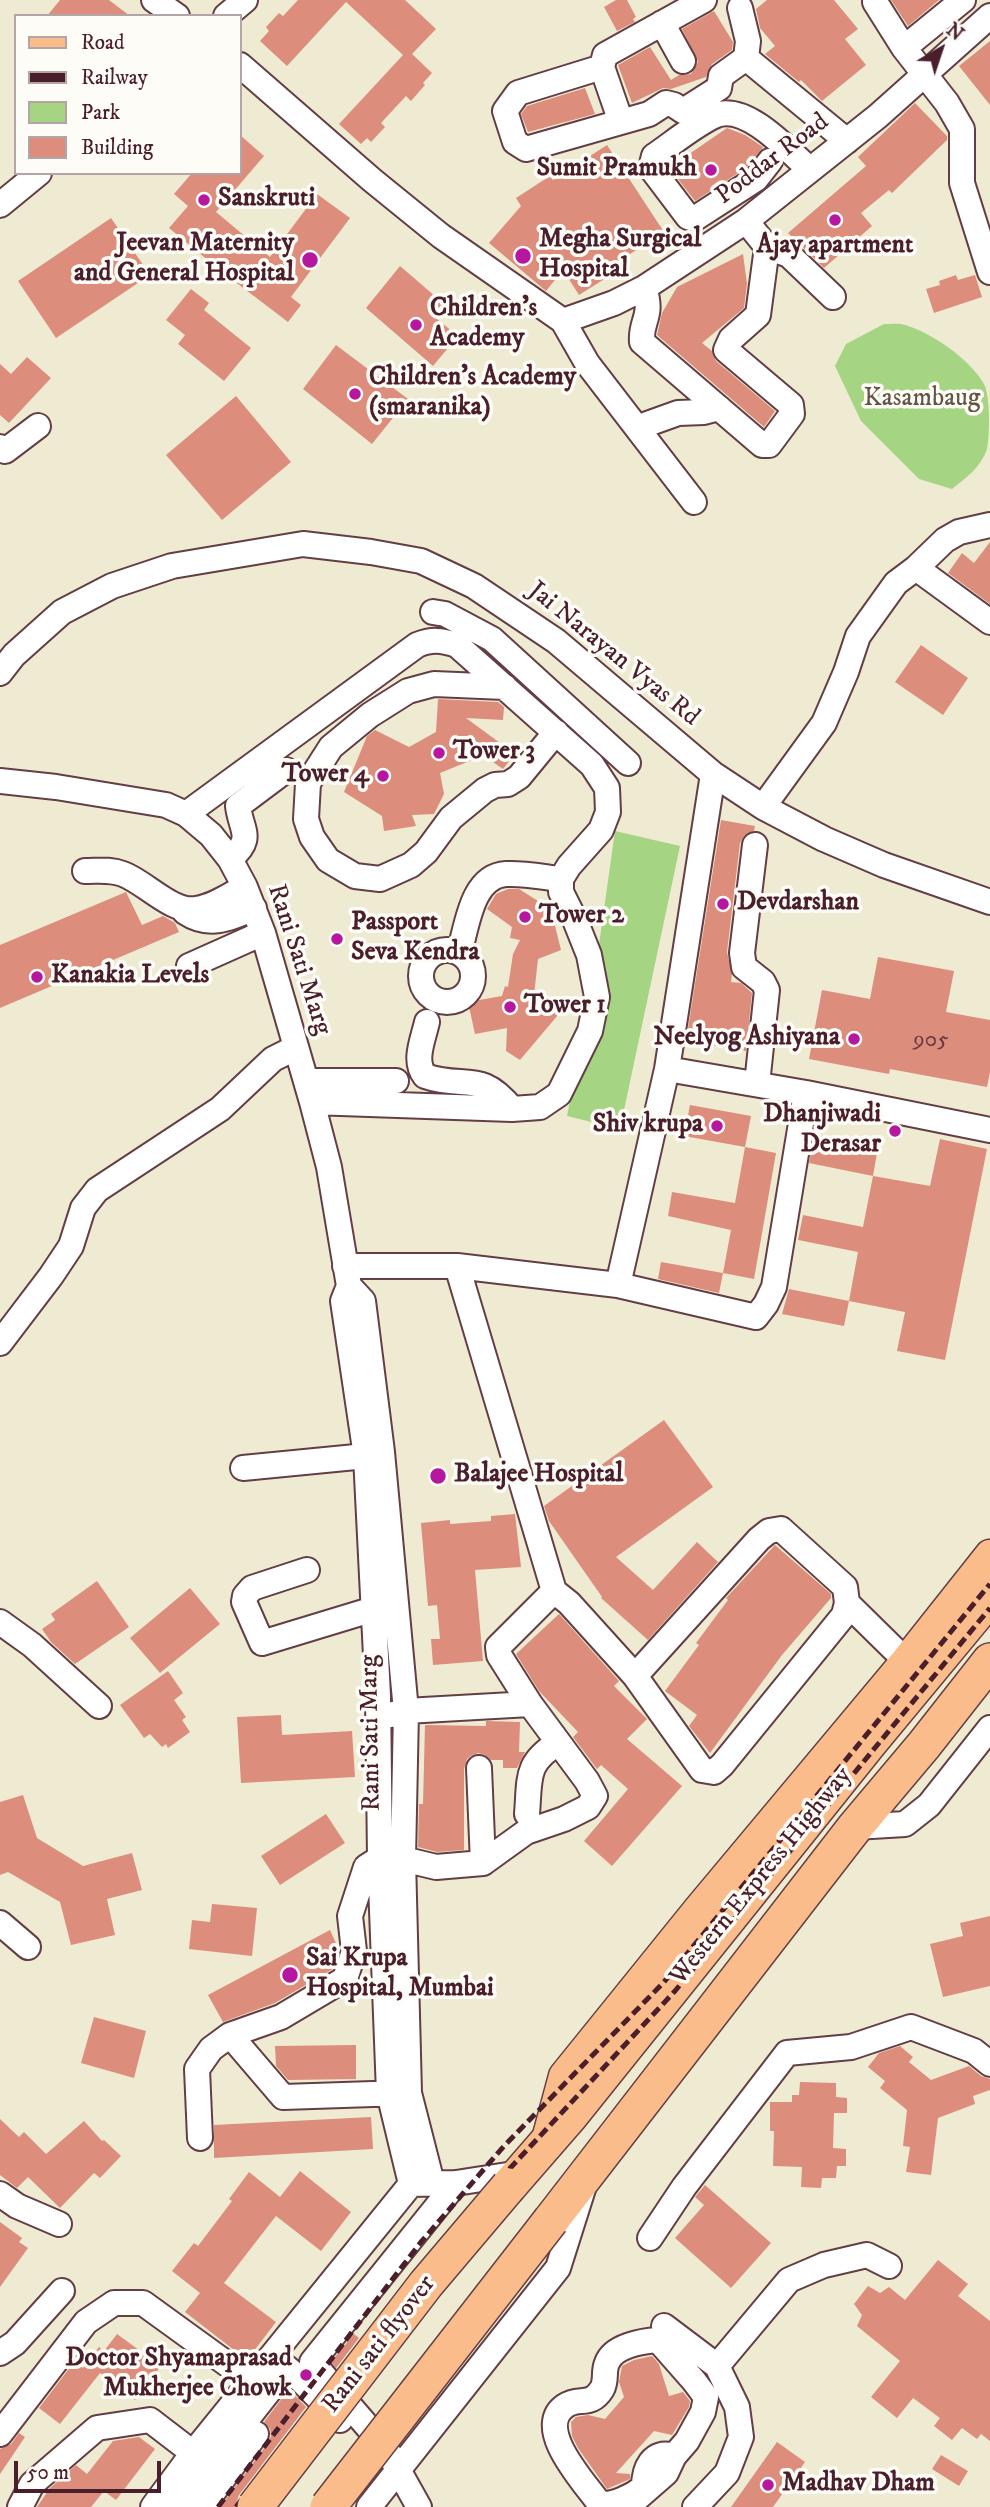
<!DOCTYPE html>
<style>
body{margin:0}
#map{position:relative;width:990px;height:2507px;overflow:hidden;background:#efebd3;font-family:"IM FELL DW Pica",serif}
canvas{display:block}
.legend{position:absolute;left:14px;top:14px;width:228px;height:161px;box-sizing:border-box;background:#fdfcf7;border:2px solid #b5a4a5;margin:0;padding:9px 12px;list-style:none;font-size:21px;color:#4a1f2b}
.legend li{display:flex;align-items:center;gap:14px;height:35px}
.legend b{width:35px;border:2px solid #b5a4a5}
.north{position:absolute;left:906px;top:14px;width:70px;height:70px;-webkit-text-stroke:5px #fdfcf7;paint-order:stroke;rotate:39deg;font-size:19px;font-weight:700;line-height:28px;text-align:center;color:#4a1f2b}
.north::after{content:'';display:block;margin:auto;width:24px;height:32px;background:#4a1f2b;clip-path:polygon(50% 0,100% 100%,50% 72%,0 100%)}
.scale{position:absolute;left:14px;top:2461px;width:147px;height:32px;box-sizing:border-box;border:4px solid #4a1f2b;border-top:0;padding-left:9px;font-size:21px;line-height:24px;white-space:nowrap;color:#4a1f2b;-webkit-text-stroke:5px #fdfcf7;paint-order:stroke}
</style>
<div id="map">
<canvas width="990" height="2507"></canvas>
<ul class="legend">
<li><b style="height:9px;background:#fabc8b"></b>Road</li>
<li><b style="height:9px;background:#4a1f2b"></b>Railway</li>
<li><b style="height:19px;background:#a5d482"></b>Park</li>
<li><b style="height:19px;background:#dc8d7c"></b>Building</li>
</ul>
<div class="north">N</div>
<div class="scale">50 m</div>
</div>
<script>
const context = document.querySelector('canvas').getContext('2d');
context.lineJoin = 'round';
function paint(path, color) {
  context.fillStyle = color;
  context.fill(path, 'evenodd');
}
function stroke(path, color, width, dash) {
  context.strokeStyle = color;
  context.lineWidth = width;
  context.lineCap = dash ? 'butt' : 'round';
  context.setLineDash(dash || []);
  context.stroke(path);
}
function write(font, color, halo, rows, align = 'center') {
  context.font = font + ' "IM FELL DW Pica",serif';
  context.lineWidth = 7;
  context.setLineDash([]);
  context.textBaseline = 'middle';
  context.strokeStyle = halo;
  context.fillStyle = color;
  for (const [text, x, y, turn = 0] of rows) {
    context.save();
    context.translate(x, y);
    context.rotate((+turn || 0) * Math.PI / 180);
    context.textAlign = isNaN(turn) ? turn : align;
    if (halo) context.strokeText(text, 0, 0);
    context.fillText(text, 0, 0);
    context.restore();
  }
}
paint(new Path2D(`
 M884 324C891 324 899 323 905 325 932 333 972 360 985 386 990 400 990 434 987 449 981 467 966 478 952 489L919 479 861 421 835 366 846 344Z
 M615 831 680 846 620 1129 567 1116 596 966Z`), '#a5d482');
paint(new Path2D(`
 M60 0H109L130 16H47Z
 M298 0H405L436 29 412 54 432 73 423 83 425 85 411 101 406 96 381 123 385 127 371 142 367 138 361 144 339 124 403 55 346 2 287 66 260 41 269 31 266 27 279 13 283 16Z
 M616 0H627L636 17 633 19 635 22 617 31 604 7Z
 M767 0H834L858 29 845 39 866 65 822 101 801 80 799 82 765 54 775 46 760 28 756 9Z
 M891 0H939L908 26Z
 M714 11 733 42 732 50 712 64 706 77 671 89 663 88 632 103 618 65 650 47 671 80 679 75 691 74 698 62 682 29Z
 M990 41V105L959 66Z
 M585 88 595 114 528 132 521 114 527 106Z
 M915 103 947 136V140L892 193 889 190 861 213 872 226 824 268 788 233 866 166 858 157Z
 M727 128 745 135 763 147 762 149 746 168 695 201 667 165 677 158 679 161Z
 M240 135 264 156 216 212 270 257 317 194 350 218 291 297 301 305 288 322 221 271 169 228 188 206 174 194 192 173H240Z
 M607 145 664 232 610 267 614 273 579 295 563 270 546 291 489 243 521 206 516 198 550 176 553 180Z
 M111 218 150 275 56 338 18 281Z
 M743 254 747 284 744 308 702 343 712 351 716 361 775 411 764 427 657 335 662 313 677 287Z
 M400 266 443 303 432 315 458 336 433 366 366 308Z
 M956 275 958 280 975 275 982 297 934 313 926 289 940 285 939 281Z
 M191 289 209 303 204 310 251 348 224 381 178 344 185 335 166 320Z
 M336 345 408 399 372 444 303 389Z
 M27 357 51 378 9 423 0 415V364L11 374Z
 M236 396 291 462 222 520 166 455Z
 M990 542V604L948 573 962 553 974 563Z
 M921 645 968 678 943 715 895 682Z
 M438 699 498 702 504 707 503 720 466 718 515 754 503 769 480 753 472 760 440 773 444 794 434 814 412 815 416 826 384 831 382 816 344 792 367 736 375 730 409 747 436 732Z
 M721 820 755 826 754 831 744 836 740 843 727 952 732 974 731 982 741 983 752 993 746 1051 686 1041Z
 M508 889H519L538 901 549 902 561 950 538 959 533 1004 563 1009 520 1060 506 1051 507 1028 475 1034 468 1002 502 996 505 986 508 987 513 954 520 940 510 938 512 927 487 909 496 894Z
 M126 892 142 925 163 916 175 923 179 932 0 1008V945Z
 M878 957 954 971 946 1012 990 1020V1072L987 1087 890 1069 889 1074 809 1059 822 990 870 999Z
 M690 1105 751 1116 745 1147 684 1136Z
 M814 1134 878 1147 873 1176 809 1163Z
 M940 1139 987 1149 945 1360 897 1351 905 1312 849 1301 858 1252 798 1240 803 1215 863 1227 873 1176 930 1186Z
 M745 1147 776 1153 754 1279 723 1273 731 1230 668 1216 672 1192 735 1203Z
 M661 1262 723 1273 719 1293 658 1279Z
 M789 1289 849 1301 844 1326 782 1314Z
 M664 1420 713 1487 616 1557 653 1590 697 1542 718 1562 648 1640 601 1598 602 1597 549 1521 544 1506Z
 M515 1514 521 1567 475 1570 483 1661 433 1665 431 1639H440L437 1605 428 1606 421 1523 450 1520V1524L491 1521V1516Z
 M775 1545 831 1594V1598L782 1655 710 1753 689 1726 697 1715 665 1691 699 1645 696 1643 728 1600 726 1598Z
 M97 1581 129 1627 75 1664 51 1642 42 1629 55 1620 51 1614Z
 M190 1588 220 1624 160 1673 130 1638Z
 M559 1614 619 1681 614 1686 647 1719 627 1739 682 1786 612 1866 584 1841 628 1789 601 1765 597 1769 573 1737 578 1732 539 1691 516 1654Z
 M168 1671 183 1693 174 1700 186 1717 182 1720 190 1732 168 1748 166 1744 162 1747 150 1734 144 1738 120 1705Z
 M281 1715 282 1735 352 1731 355 1777 241 1783 237 1717Z
 M486 1721 520 1722 519 1752H525L517 1768H503V1760H491L485 1755 478 1753 471 1756 467 1759 464 1769V1850L437 1852 418 1847 419 1804H423L425 1725 486 1726Z
 M23 1795 37 1838 83 1866 132 1853 142 1890 107 1899 115 1935 71 1945 60 1902 8 1872 0 1875V1802Z
 M326 1814 345 1843 280 1885 261 1856Z
 M212 1904 257 1908 252 1956 189 1949 192 1920 210 1922Z
 M990 1916V1986L943 1997 930 1944 963 1936 960 1923Z
 M330 1930 339 1950 333 1969 275 2003 223 2022 208 1995Z
 M94 2017 146 2031 134 2078 81 2063Z
 M356 2045V2079L288 2080 276 2066 275 2046Z
 M900 2046 913 2057 909 2062 931 2080 969 2066 981 2076 990 2079V2090L973 2096 975 2104 938 2118 931 2175 906 2172 910 2147 903 2146 907 2110 880 2088 885 2081 868 2067 879 2053Z
 M800 2082 836 2083V2097L847 2098V2113H834L833 2148 846 2149V2166H837L836 2178H822L821 2188 801 2187 802 2167 773 2166 774 2131H770V2102H792V2095H799Z
 M371 2117 373 2149 214 2158V2125Z
 M0 2119 19 2137 24 2132 46 2154 84 2121 102 2141 104 2140 121 2156 100 2178 94 2173 60 2208 28 2177 17 2188 0 2175Z
 M300 2171 351 2212 321 2251 276 2216 224 2283 276 2322 247 2360 185 2312 200 2293 172 2271 194 2243 198 2246 232 2201 229 2199 249 2172 280 2197Z
 M705 2185 771 2243 731 2288 675 2238 704 2205 695 2197Z
 M0 2222 22 2238 19 2242 28 2248 0 2287Z
 M938 2260 968 2284 958 2296 990 2321V2441L981 2434 977 2439 962 2428 952 2440 934 2426 940 2418 913 2398 897 2418 871 2397 900 2361 857 2326 862 2315 854 2304 868 2286 880 2293 889 2287 905 2300Z
 M117 2334 161 2366 135 2400 100 2373 60 2424 39 2408 74 2362 83 2368 99 2347 104 2351Z
 M354 2334 359 2338 336 2368 331 2362Z
 M652 2356 659 2364 669 2396 683 2392 690 2401 689 2407 672 2435 654 2431 616 2473 630 2474V2479L607 2489 578 2448 572 2436 571 2422 576 2417 588 2415 605 2419 624 2397 619 2382 622 2366 634 2360Z
 M289 2389 306 2407 239 2495 235 2507H220L268 2443 271 2436 270 2429 264 2422Z
 M19 2433 25 2437 0 2474V2449L11 2444Z
 M139 2437 155 2449 116 2500 104 2491 91 2507H37L50 2488 76 2465 87 2474 113 2441Z
 M777 2442 805 2462 773 2507H731Z
 M941 2455 968 2471 959 2486 932 2469Z`), '#dc8d7c');
const minor = new Path2D(`
 M154 0 177 16
 M704 0 605 55 602 67 518 93 505 111 515 142 526 149 649 114 666 103 674 105 683 111 719 88 721 76 746 58 847 141
 M875 2 904 48 947 103 962 129V183L990 272
 M740 8 748 41 746 58
 M226 16 245 0
 M662 23 683 61
 M904 48 963 0
 M240 65 372 180 441 236 563 321 614 303 644 288 746 221 878 116 990 16
 M602 67 621 122
 M770 161 756 179 694 219 688 217 651 168 654 156C673 143 693 126 714 116 745 101 789 151 810 170
 M0 205 39 173
 M767 247 789 255 833 297
 M644 288C654 317 640 320 642 342L762 445H769L792 414 791 405 726 350 731 339 758 315 767 247 746 221
 M563 321 587 363 694 502
 M639 427 678 413 704 412 719 408
 M0 447 5 451 38 426
 M916 568 990 622
 M433 612 445 614 492 639 628 763
 M0 673 14 655 62 612 112 586 172 566 303 544 371 552 421 561 474 586 556 641 713 774 763 807 824 839 884 865 990 902
 M505 687 434 684 408 691 370 715 331 747 308 783 306 819 312 837 328 860 355 876 380 879 411 865 426 852 451 818 485 790 495 785 508 784 519 777 556 732
 M0 781 56 787 166 805 186 814 211 835 230 859 245 887 263 933 312 1102 329 1167 349 1286 343 1301 366 1456 378 1696 380 1858 389 2093 411 2184
 M763 807 824 723 846 672 858 636 896 583 916 568 945 540 959 532 990 525
 M186 814 417 645C432 639 441 640 457 645L592 765 607 788 608 812 601 830 569 866 561 879V892L575 920 589 955 597 997 590 1031 559 1094 540 1107 512 1109 312 1102
 M755 845 742 953 744 967 763 982 767 990 757 1084
 M230 859C255 838 241 831 238 806L286 770
 M85 871C98 871 110 869 123 874 145 882 172 913 196 909 213 907 230 895 245 887
 M185 912C209 928 229 919 254 908
 M421 976a26 26 0 1 1 52 0a26 26 0 1 1-52 0Z
 M459 953C467 928 471 876 506 874 524 873 543 877 561 879
 M189 966 263 933
 M427 1022C423 1040 413 1061 425 1076 465 1090 480 1069 512 1109
 M667 1069 806 1093 990 1130
 M306 1081H396
 M345 1266H457L618 1285 756 1317 766 1304 774 1287 806 1093
 M457 1266 554 1591
 M618 1285 667 1069 713 774
 M349 1286 363 1301 382 1452 406 1711 403 1859 409 2093 432 2183
 M0 1343 51 1276 71 1246 83 1208 97 1190 220 1109 273 1059 295 1048
 M243 1468 366 1456 381 1452
 M307 1570 252 1588 245 1596 244 1602 262 1643 387 1605
 M847 1603 906 1661
 M0 1622 32 1645 99 1706
 M530 1704 499 1655 498 1647 554 1591 569 1603 635 1676 759 1539 769 1531 781 1529 845 1587 847 1603 844 1615 722 1765 714 1772 702 1770 635 1676
 M479 1768 483 1863
 M527 1814C530 1778 525 1763 558 1743
 M855 1827 905 1824 929 1805 990 1728
 M0 1923 28 1947
 M230 2035 283 2097 403 2093
 M200 2138 197 2069 211 2049 230 2035 281 2017 345 1979 354 1951 350 1916 366 1867 380 1858 403 1859 436 1867 483 1863 526 1832 564 1819 588 1807 595 1796 587 1781 530 1704 406 1711 390 1715
 M0 2194 17 2206 59 2224
 M650 2238 684 2187 787 2053 851 2047 911 2027 974 2051 990 2064
 M664 2326 717 2366 737 2407 741 2437 727 2473 695 2507
 M0 2353 15 2343 62 2291
 M272 2356 298 2377 340 2420
 M717 2366 789 2280 824 2265 867 2255 889 2266
 M0 2434 86 2322 114 2303H143L252 2382
 M20 2507 32 2484 97 2428 150 2420 193 2453
 M153 2507 193 2453 411 2184 456 2183 520 2173
 M178 2507 287 2368
 M202 2507 256 2434
 M369 2507 558 2268 583 2189
 M419 2507 386 2448 312 2362 456 2183
 M627 2507 666 2473 674 2456 687 2441 703 2412 706 2397 694 2381 658 2340C642 2341 613 2346 607 2363 603 2372 607 2380 602 2389 590 2408 579 2396 565 2406 533 2428 585 2483 599 2503 612 2507 634 2495 644 2487 644 2469 652 2449 674 2456`);
const major = new Path2D(`
 M546 2143 564 2076 698 1910 906 1661 990 1555`);
const highway = new Path2D(`
 M509 2186 569 2117 869 1743 990 1597
 M551 2220 855 1827 924 1745 990 1661`);
stroke(minor, '#633e44', 28);
stroke(major, '#633e44', 33);
stroke(highway, '#633e44', 38);
stroke(minor, '#fff', 24);
stroke(major, '#fabc8b', 30);
stroke(highway, '#fabc8b', 35);
stroke(new Path2D(`
 M218 2507 421 2242 504 2146 664 1982 990 1584
 M236 2507 433 2251 675 1991 990 1608`), '#4a1f2b', 5, [10, 5]);
const highwayBridge = new Path2D(`
 M255 2507 426 2284 509 2186
 M328 2507 551 2220`);
stroke(highwayBridge, '#633e44', 38, []);
stroke(highwayBridge, '#fabc8b', 35);
for (const [x, y, r, color] of [
 [711,170,7,"#b5179e"],
 [204,200,7,"#b5179e"],
 [835,220,7,"#b5179e"],
 [523,256,9,"#b5179e"],
 [310,260,9,"#b5179e"],
 [416,325,7,"#b5179e"],
 [355,394,7,"#b5179e"],
 [439,753,7,"#b5179e"],
 [383,776,7,"#b5179e"],
 [723,904,7,"#b5179e"],
 [525,917,7,"#b5179e"],
 [337,939,7,"#b5179e"],
 [37,977,7,"#b5179e"],
 [510,1007,7,"#b5179e"],
 [854,1039,7,"#b5179e"],
 [717,1126,7,"#b5179e"],
 [895,1131,7,"#b5179e"],
 [438,1476,9,"#b5179e"],
 [290,1975,9,"#b5179e"],
 [306,2375,7,"#b5179e"],
 [768,2485,7,"#b5179e"]
]) {
  const dot = new Path2D();
  dot.arc(x, y, r, 0, 2 * Math.PI);
  context.fillStyle = color;
  context.fill(dot);
  stroke(dot, '#fdfcf7', 2.5);
}
write('23px', '#6e3a3f', null, [
 ["905",931,1041]
]);
write('26px', '#4a1f2b', '#fdfcf7', [
 ["Poddar Road",773,160,-37],
 ["Jai Narayan Vyas Rd",613,655,39],
 ["Rani Sati Marg",298,960,72],
 ["Rani Sati Marg",372,1733,-91],
 ["Western Express Highway",762,1877,-51],
 ["Rani sati flyover",380,2345,-52]
]);
write('bold 26px', '#4a1f2b', '#fdfcf7', [
 ["Sumit Pramukh",697,170,"right"],
 ["Sanskruti",218,200],
 ["Megha Surgical",539,241],
 ["Hospital",539,271],
 ["Jeevan Maternity",294,245,"right"],
 ["and General Hospital",294,275,"right"],
 ["Ajay apartment",835,247,"center"],
 ["Children's",430,310],
 ["Academy",430,340],
 ["Children's Academy",369,379],
 ["(smaranika)",369,409],
 ["Tower 3",453,753],
 ["Tower 4",369,776,"right"],
 ["Devdarshan",737,904],
 ["Tower 2",539,917],
 ["Passport",351,924],
 ["Seva Kendra",351,954],
 ["Kanakia Levels",51,977],
 ["Tower 1",524,1007],
 ["Neelyog Ashiyana",840,1039,"right"],
 ["Dhanjiwadi",881,1116,"right"],
 ["Derasar",881,1146,"right"],
 ["Shiv krupa",703,1126,"right"],
 ["Balajee Hospital",454,1476],
 ["Sai Krupa",306,1960],
 ["Hospital, Mumbai",306,1990],
 ["Doctor Shyamaprasad",292,2360,"right"],
 ["Mukherjee Chowk",292,2390,"right"],
 ["Madhav Dham",782,2485]
], 'left');
write('26px', '#655545', '#fdfcf7', [
 ["Kasambaug",922,400]
]);
</script>
